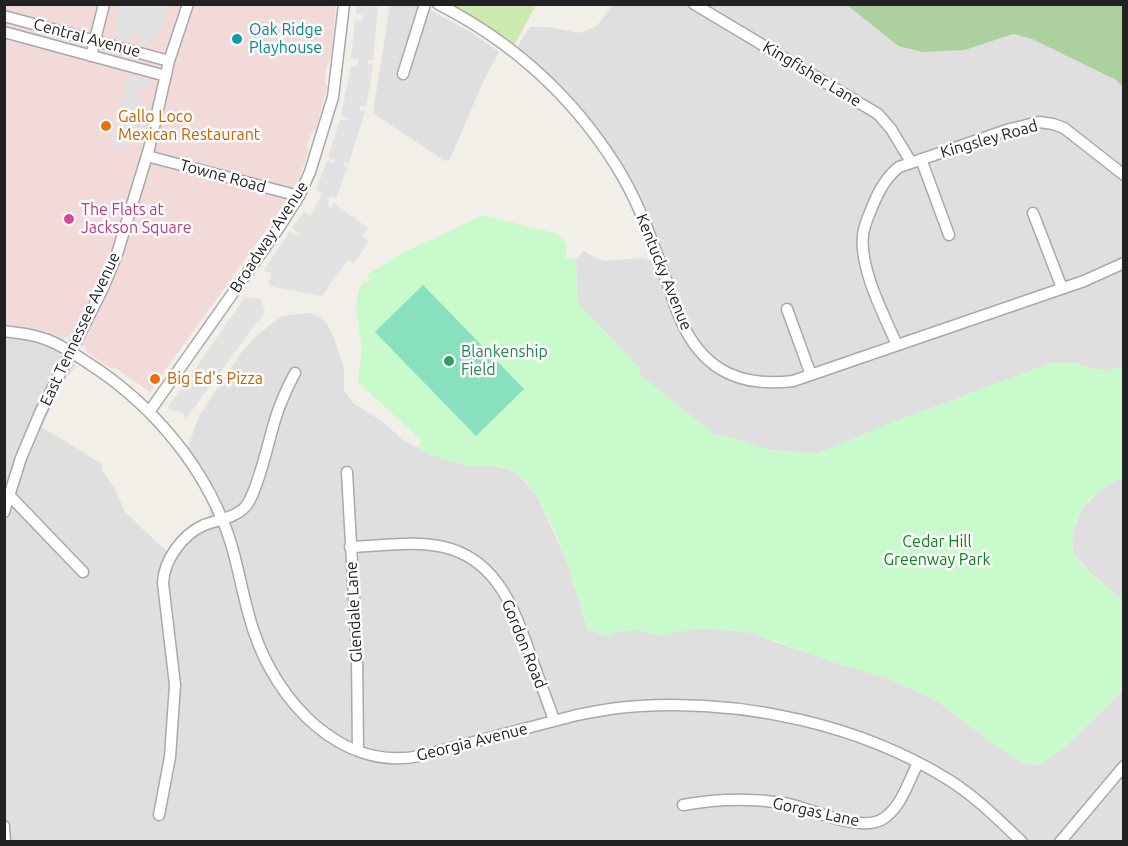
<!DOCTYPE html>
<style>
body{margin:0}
#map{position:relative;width:1128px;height:846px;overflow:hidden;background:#f2efe9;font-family:Ubuntu,sans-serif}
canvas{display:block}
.frame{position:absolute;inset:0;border:6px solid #222;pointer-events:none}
</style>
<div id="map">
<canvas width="1128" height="846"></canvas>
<div class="frame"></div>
</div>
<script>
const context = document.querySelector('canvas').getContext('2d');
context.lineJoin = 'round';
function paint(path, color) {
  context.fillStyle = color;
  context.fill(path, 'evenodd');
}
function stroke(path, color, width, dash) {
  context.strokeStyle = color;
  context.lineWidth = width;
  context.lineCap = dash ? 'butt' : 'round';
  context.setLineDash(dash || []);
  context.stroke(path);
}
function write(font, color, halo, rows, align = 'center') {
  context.font = font + ' Ubuntu,sans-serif';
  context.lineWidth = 5;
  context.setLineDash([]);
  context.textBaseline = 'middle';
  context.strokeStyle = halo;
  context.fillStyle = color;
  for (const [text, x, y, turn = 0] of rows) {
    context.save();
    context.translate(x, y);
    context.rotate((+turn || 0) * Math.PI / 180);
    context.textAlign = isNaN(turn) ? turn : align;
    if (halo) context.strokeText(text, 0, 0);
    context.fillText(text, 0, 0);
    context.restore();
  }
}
paint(new Path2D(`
 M390 5H421L474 34 499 52 483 82 454 150 449 160 445 161 373 113Z
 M612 5H847L898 46 965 50 1013 34 1032 39 1116 80 1124 87 1123 366 1108 371 1093 369 1075 363H1051L899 420 816 454 768 450 740 440 714 434 640 375 639 368 577 302 576 259 584 251 596 258 604 261 643 258 651 261 663 256 631 182 516 48 530 27H547L580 33 597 26Z
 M310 313 320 317 327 324 333 335 344 368V390L353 403 383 422 403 440 431 455 508 469 518 475 537 496 567 562 588 630 608 636 621 631 635 630 662 636 676 632 705 628 754 633 774 642 890 679 937 701 996 746 1022 763 1039 765 1064 748 1123 690V841L5 842V324L32 327 64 338 59 355 76 365 64 382 42 427 102 464V470L115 489 125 512 167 552 181 534 208 517 210 507 221 500 209 478 188 447 199 416 241 353 256 336 282 316Z
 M1118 479 1123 480V601L1091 573 1073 553 1072 534 1082 508 1101 490Z`), '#e0dfdf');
paint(new Path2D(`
 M5 5H336L331 58 326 67 325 80 327 87 318 123 317 129 312 132 307 144 309 151 297 183 292 188 281 209 150 392 114 367 112 369 88 353 85 347 67 337 63 338 32 327 5 324Z`), '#f2dad9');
paint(new Path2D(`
 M449 5H536L514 46 484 25Z`), '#cdebb0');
paint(new Path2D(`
 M847 5H1123V87L1116 80 1032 39 1013 34 965 50 923 52 898 46Z`), '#add19e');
paint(new Path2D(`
 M483 215 558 234 566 244V258L576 259 577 302 639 368 640 375 714 434 740 440 768 450 816 454 899 420 1051 363C1059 363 1068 362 1076 364 1097 368 1100 373 1123 366V480L1118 479C1106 487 1090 496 1082 508 1076 517 1069 543 1073 553 1078 565 1113 592 1123 601V690L1064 748 1039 765 1023 763 996 746 937 701 890 679 832 662 754 633 705 628 676 632 662 636 635 630 621 631 608 636 588 630C578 593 547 484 509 469 497 464 481 468 468 466 451 462 432 456 417 447L422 441 358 382C359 370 362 356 361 343 359 321 351 302 363 281L368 283 370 280 367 275 399 255Z`), '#c8facc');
paint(new Path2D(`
 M423 285 524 389 476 436 375 332Z`), '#88e0be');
paint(new Path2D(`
 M122 5H168L158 38 152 36 149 47 139 44 140 38 137 36H131L129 41 113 37Z
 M357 5 378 7 373 61 368 60V63L373 64 370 85 366 107 360 106V110L365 111 349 164 344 162 343 165 348 167 336 198 330 196 327 202 330 208 334 203 368 228 362 236 369 241 354 264 348 260 322 296 269 286 271 274 264 270 290 231 296 235 298 232 292 228 304 212 310 216 322 194 316 190 327 161 334 163 335 160 328 158 340 119 348 121V118L341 116 351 66H358V59L351 58 355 20 360 21 363 18 362 15 356 13Z
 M130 74 151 80 148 89 141 88 137 103 144 105 134 140 127 138 123 149 109 145Z
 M245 297 261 299 265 311 186 419 183 413 167 409Z`), '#e2e2e2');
const minor = new Path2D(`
 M438 4C511 41 571 95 615 164 636 197 650 234 663 271 670 289 675 309 684 327 707 373 744 387 793 381L1084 281 1124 263
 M694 4 878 114 891 129 911 162
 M4 16 169 61
 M4 32 166 76
 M91 56 104 4
 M403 74 425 4
 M147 156 299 196
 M921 159 949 235
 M1033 213 1062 288
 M787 309 811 375
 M4 331C18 333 32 334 45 339 60 344 74 354 88 363 146 400 195 455 222 519 238 555 241 595 254 632 277 701 341 772 420 756L577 715C597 711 619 707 640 706 745 700 859 724 949 780 976 797 999 820 1022 842
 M897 345C884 315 859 268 863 235 864 225 869 215 873 205 879 190 886 177 899 167L1010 129 1039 122 1053 124 1064 128 1124 175
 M149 412 278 229 299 196 310 172 333 97 344 4
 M347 472 357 653 358 751
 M9 495 83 572
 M4 512 21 458 40 413 103 288 117 254 149 149 169 61 188 4
 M350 547C383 546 420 539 451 549 498 564 514 609 529 651 537 674 546 697 554 720
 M683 805C715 799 751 798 783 803 809 807 857 832 881 820 901 809 908 782 918 763
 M159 815 170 757 175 685 163 583C164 560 182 535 204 525 217 520 235 518 245 507 257 495 269 439 275 420 280 403 287 388 295 373
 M4 826 5 842
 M1060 842 1124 766`);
stroke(minor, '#a9a9a9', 13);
stroke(minor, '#fff', 10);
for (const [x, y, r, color] of [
 [237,39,6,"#0f9aa8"],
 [106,126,6,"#e8710a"],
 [69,219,6,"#d1479c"],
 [449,361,6,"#2e9e5b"],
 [155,379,6,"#e8710a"]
]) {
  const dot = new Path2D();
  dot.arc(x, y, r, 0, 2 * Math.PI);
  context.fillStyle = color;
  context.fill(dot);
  stroke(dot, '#fff', 2);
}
write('16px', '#0d838f', '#fff', [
 ["Oak Ridge",249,30],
 ["Playhouse",249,48]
], 'left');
write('16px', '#222', '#fff', [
 ["Central Avenue",87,38,15],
 ["Kingfisher Lane",812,74,31],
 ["Kingsley Road",989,139,-16],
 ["Towne Road",223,176,15],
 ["Broadway Avenue",269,237,-57],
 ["Kentucky Avenue",664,272,68],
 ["East Tennessee Avenue",80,329,-65],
 ["Glendale Lane",354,612,-93],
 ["Gordon Road",524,644,68],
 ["Georgia Avenue",472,742,-14],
 ["Gorgas Lane",816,812,12]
]);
write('16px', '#c56008', '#fff', [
 ["Gallo Loco",118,117],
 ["Mexican Restaurant",118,135],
 ["Big Ed's Pizza",167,379]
], 'left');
write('16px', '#b23c85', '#fff', [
 ["The Flats at",81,210],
 ["Jackson Square",81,228]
], 'left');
write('16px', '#27864d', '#fff', [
 ["Blankenship",461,352],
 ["Field",461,370]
], 'left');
write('16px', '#0c8416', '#fff', [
 ["Cedar Hill",937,542],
 ["Greenway Park",937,560]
]);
</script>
